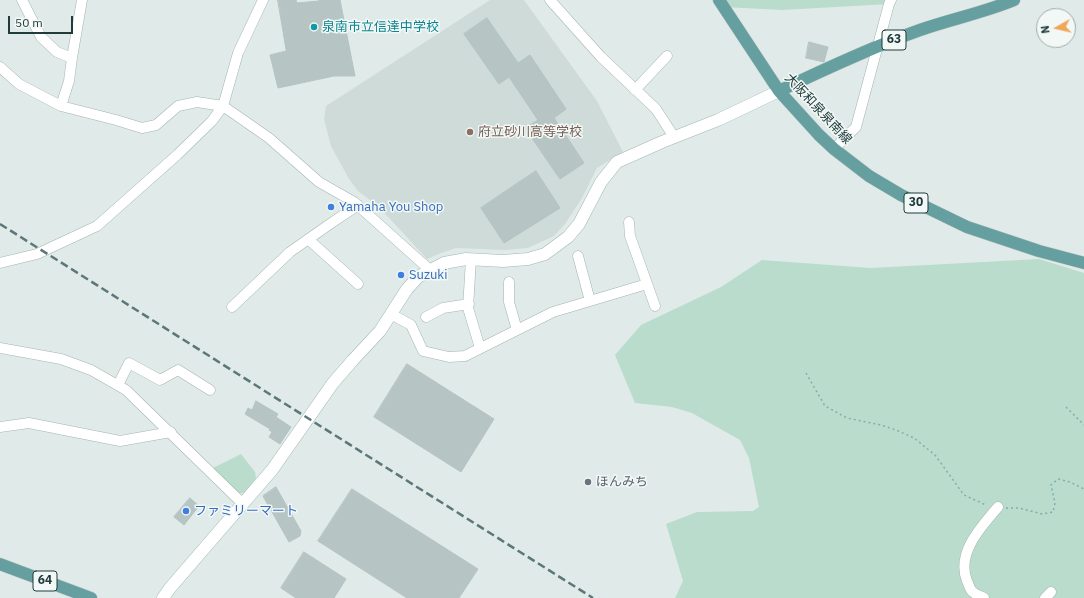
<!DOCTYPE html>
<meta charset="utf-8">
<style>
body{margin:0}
#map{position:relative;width:1084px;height:598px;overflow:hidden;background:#e0ebe9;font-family:"IBM Plex Sans",sans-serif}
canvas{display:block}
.north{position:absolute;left:1036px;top:8px;width:40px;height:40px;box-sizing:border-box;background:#f1f8f6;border:1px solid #9eacab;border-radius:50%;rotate:262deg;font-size:11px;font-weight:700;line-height:16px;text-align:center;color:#213b3b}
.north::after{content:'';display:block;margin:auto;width:14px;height:18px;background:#f0a659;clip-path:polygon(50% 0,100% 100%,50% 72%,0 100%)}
.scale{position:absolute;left:8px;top:16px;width:65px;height:18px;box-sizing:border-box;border:2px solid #213b3b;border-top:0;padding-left:5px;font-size:12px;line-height:14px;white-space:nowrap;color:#213b3b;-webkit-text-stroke:3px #f1f8f6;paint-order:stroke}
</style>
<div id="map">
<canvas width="1084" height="598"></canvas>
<div class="north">N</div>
<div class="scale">50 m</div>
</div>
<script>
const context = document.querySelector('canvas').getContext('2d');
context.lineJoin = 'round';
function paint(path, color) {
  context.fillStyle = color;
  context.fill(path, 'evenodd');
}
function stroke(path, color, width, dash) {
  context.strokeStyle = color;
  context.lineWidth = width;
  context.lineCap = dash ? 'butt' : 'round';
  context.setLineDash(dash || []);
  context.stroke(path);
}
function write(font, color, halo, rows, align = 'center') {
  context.font = font + ' "IBM Plex Sans","Noto Sans JP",sans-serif';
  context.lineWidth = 3;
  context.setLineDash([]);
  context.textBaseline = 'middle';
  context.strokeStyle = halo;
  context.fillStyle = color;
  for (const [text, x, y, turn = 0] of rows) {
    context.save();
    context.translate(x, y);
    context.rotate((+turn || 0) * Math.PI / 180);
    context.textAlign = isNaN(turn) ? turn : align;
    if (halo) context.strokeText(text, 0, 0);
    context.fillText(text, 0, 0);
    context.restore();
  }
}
paint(new Path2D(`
 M490 0H524L597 101 623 152 597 168 582 198 565 224 554 236 528 248 505 250 456 248 441 253 427 259 379 207 358 191 349 179 331 146 324 119 326 106Z`), '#cedbd8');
paint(new Path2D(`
 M719 0H891L889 4 782 10 724 7Z
 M1039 259 1084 273V598H675L683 581 666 524 697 512 753 511 759 507 749 458 740 440 692 413 672 407 635 403 615 355 641 325 721 287 762 260 871 268Z
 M241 454 255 472 256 478 244 493H238L213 468Z`), '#b9dccc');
const building = new Path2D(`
 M278 0H296L297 3 319 1V0H340L355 76H334L278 88 270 55 286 51Z
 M487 18 518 63 530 55 566 109 554 118 584 163 560 179 525 128 538 120 509 77 499 84 464 34Z
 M809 42 828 47 824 62 806 58Z
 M536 171 560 208 504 243 481 208Z
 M407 364 494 419 461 472 374 417Z
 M256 401 278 414 276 417 291 427 280 444 269 437 272 432 269 430 270 429 245 414 248 408 252 410Z
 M276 487 301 531 300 536 289 542 263 496Z
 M352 489 478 569 459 598H407L318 541Z
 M190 498 199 506 184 525 174 517Z
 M304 552 346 579 334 598H296L281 588Z`);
paint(building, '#b6c5c3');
stroke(building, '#b3c4c2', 1);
const street = new Path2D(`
 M22 0 41 37 57 52 72 58
 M550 0 601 57 656 109 674 137
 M0 67 19 84 61 106 116 120 142 128 156 125 178 106 197 102 223 106 269 138 319 182 354 202 430 270
 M635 90 667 56
 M61 106 69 81 72 58 82 0
 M834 149 856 127 889 4 891 0
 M629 222 630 236 655 306
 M308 239 358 284
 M578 256 590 301
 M471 259 468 308 480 348
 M0 263 37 254 97 226 177 155 212 121 223 106 238 53 263 0
 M509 282V302L517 330
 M232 307 290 252 327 226 358 205
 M391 314 411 325 423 351 449 357 465 356 553 312 647 284
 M426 317 443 308 469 304
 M0 348 61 359 91 370 126 390 243 504
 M118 385 129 363 160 380 178 370 210 390
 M0 427 29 423 120 441 171 432
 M984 598C981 596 976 595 973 592 970 590 969 585 967 581 956 553 981 527 998 507
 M1045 598 1051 592`);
const secondary = new Path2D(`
 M163 598 170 588 272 470 333 383 353 360 380 331 407 289 418 277 444 263 466 259 503 261 528 259 545 254 568 237 579 224 601 182 617 162 662 142 718 120 779 91`);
const primary = new Path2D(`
 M719 0 779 91 819 135 834 149 869 176 901 195 967 227 1039 251 1084 263
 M779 91C825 69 872 47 920 30 951 19 983 13 1014 0
 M0 564 91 598`);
stroke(street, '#a3b3b1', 11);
stroke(secondary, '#9fb6b4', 13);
stroke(primary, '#c1c8c8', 13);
stroke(new Path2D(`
 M806 373 825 406 847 418 881 425 896 430 914 438 935 455 964 495 986 505
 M1066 407 1084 425
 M1006 508H1019L1042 514 1053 512 1055 503 1051 485 1058 479 1070 482 1084 489`), '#81aeac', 1.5, [2, 3]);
stroke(street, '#fff', 10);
stroke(secondary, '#fff', 12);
stroke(primary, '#659fa0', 12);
stroke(new Path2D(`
 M0 224 593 598`), '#5b7777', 2.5, [8, 4]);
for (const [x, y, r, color] of [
 [314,27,4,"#0f9aa8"],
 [470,132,4,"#8d6e63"],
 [331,207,4,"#3f7fe0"],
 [401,275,4,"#3f7fe0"],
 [588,482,4,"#6b7280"],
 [186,511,4,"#3f7fe0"]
]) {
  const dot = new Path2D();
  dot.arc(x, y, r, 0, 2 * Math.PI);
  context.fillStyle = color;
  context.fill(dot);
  stroke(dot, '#f1f8f6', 1.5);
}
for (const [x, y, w] of [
 [894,40,24],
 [916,203,24],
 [45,581,24]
]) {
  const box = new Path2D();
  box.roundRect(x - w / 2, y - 10, w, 20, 3);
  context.fillStyle = '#f1f8f6';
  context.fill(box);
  stroke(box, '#213b3b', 1);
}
write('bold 12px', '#213b3b', null, [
 ["63",894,40],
 ["30",916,203],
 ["64",45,581]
]);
write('13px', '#0d838f', '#f1f8f6', [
 ["泉南市立信達中学校",322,27]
], 'left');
write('13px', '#213b3b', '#f1f8f6', [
 ["大阪和泉泉南線",818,109,47]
]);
write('13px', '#785e54', '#f1f8f6', [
 ["府立砂川高等学校",478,132]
], 'left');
write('13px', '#366cbe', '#f1f8f6', [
 ["Yamaha You Shop",339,207],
 ["Suzuki",409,275],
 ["ファミリーマート",194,511]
], 'left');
write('13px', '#5b616d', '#f1f8f6', [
 ["ほんみち",596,482]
], 'left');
</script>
